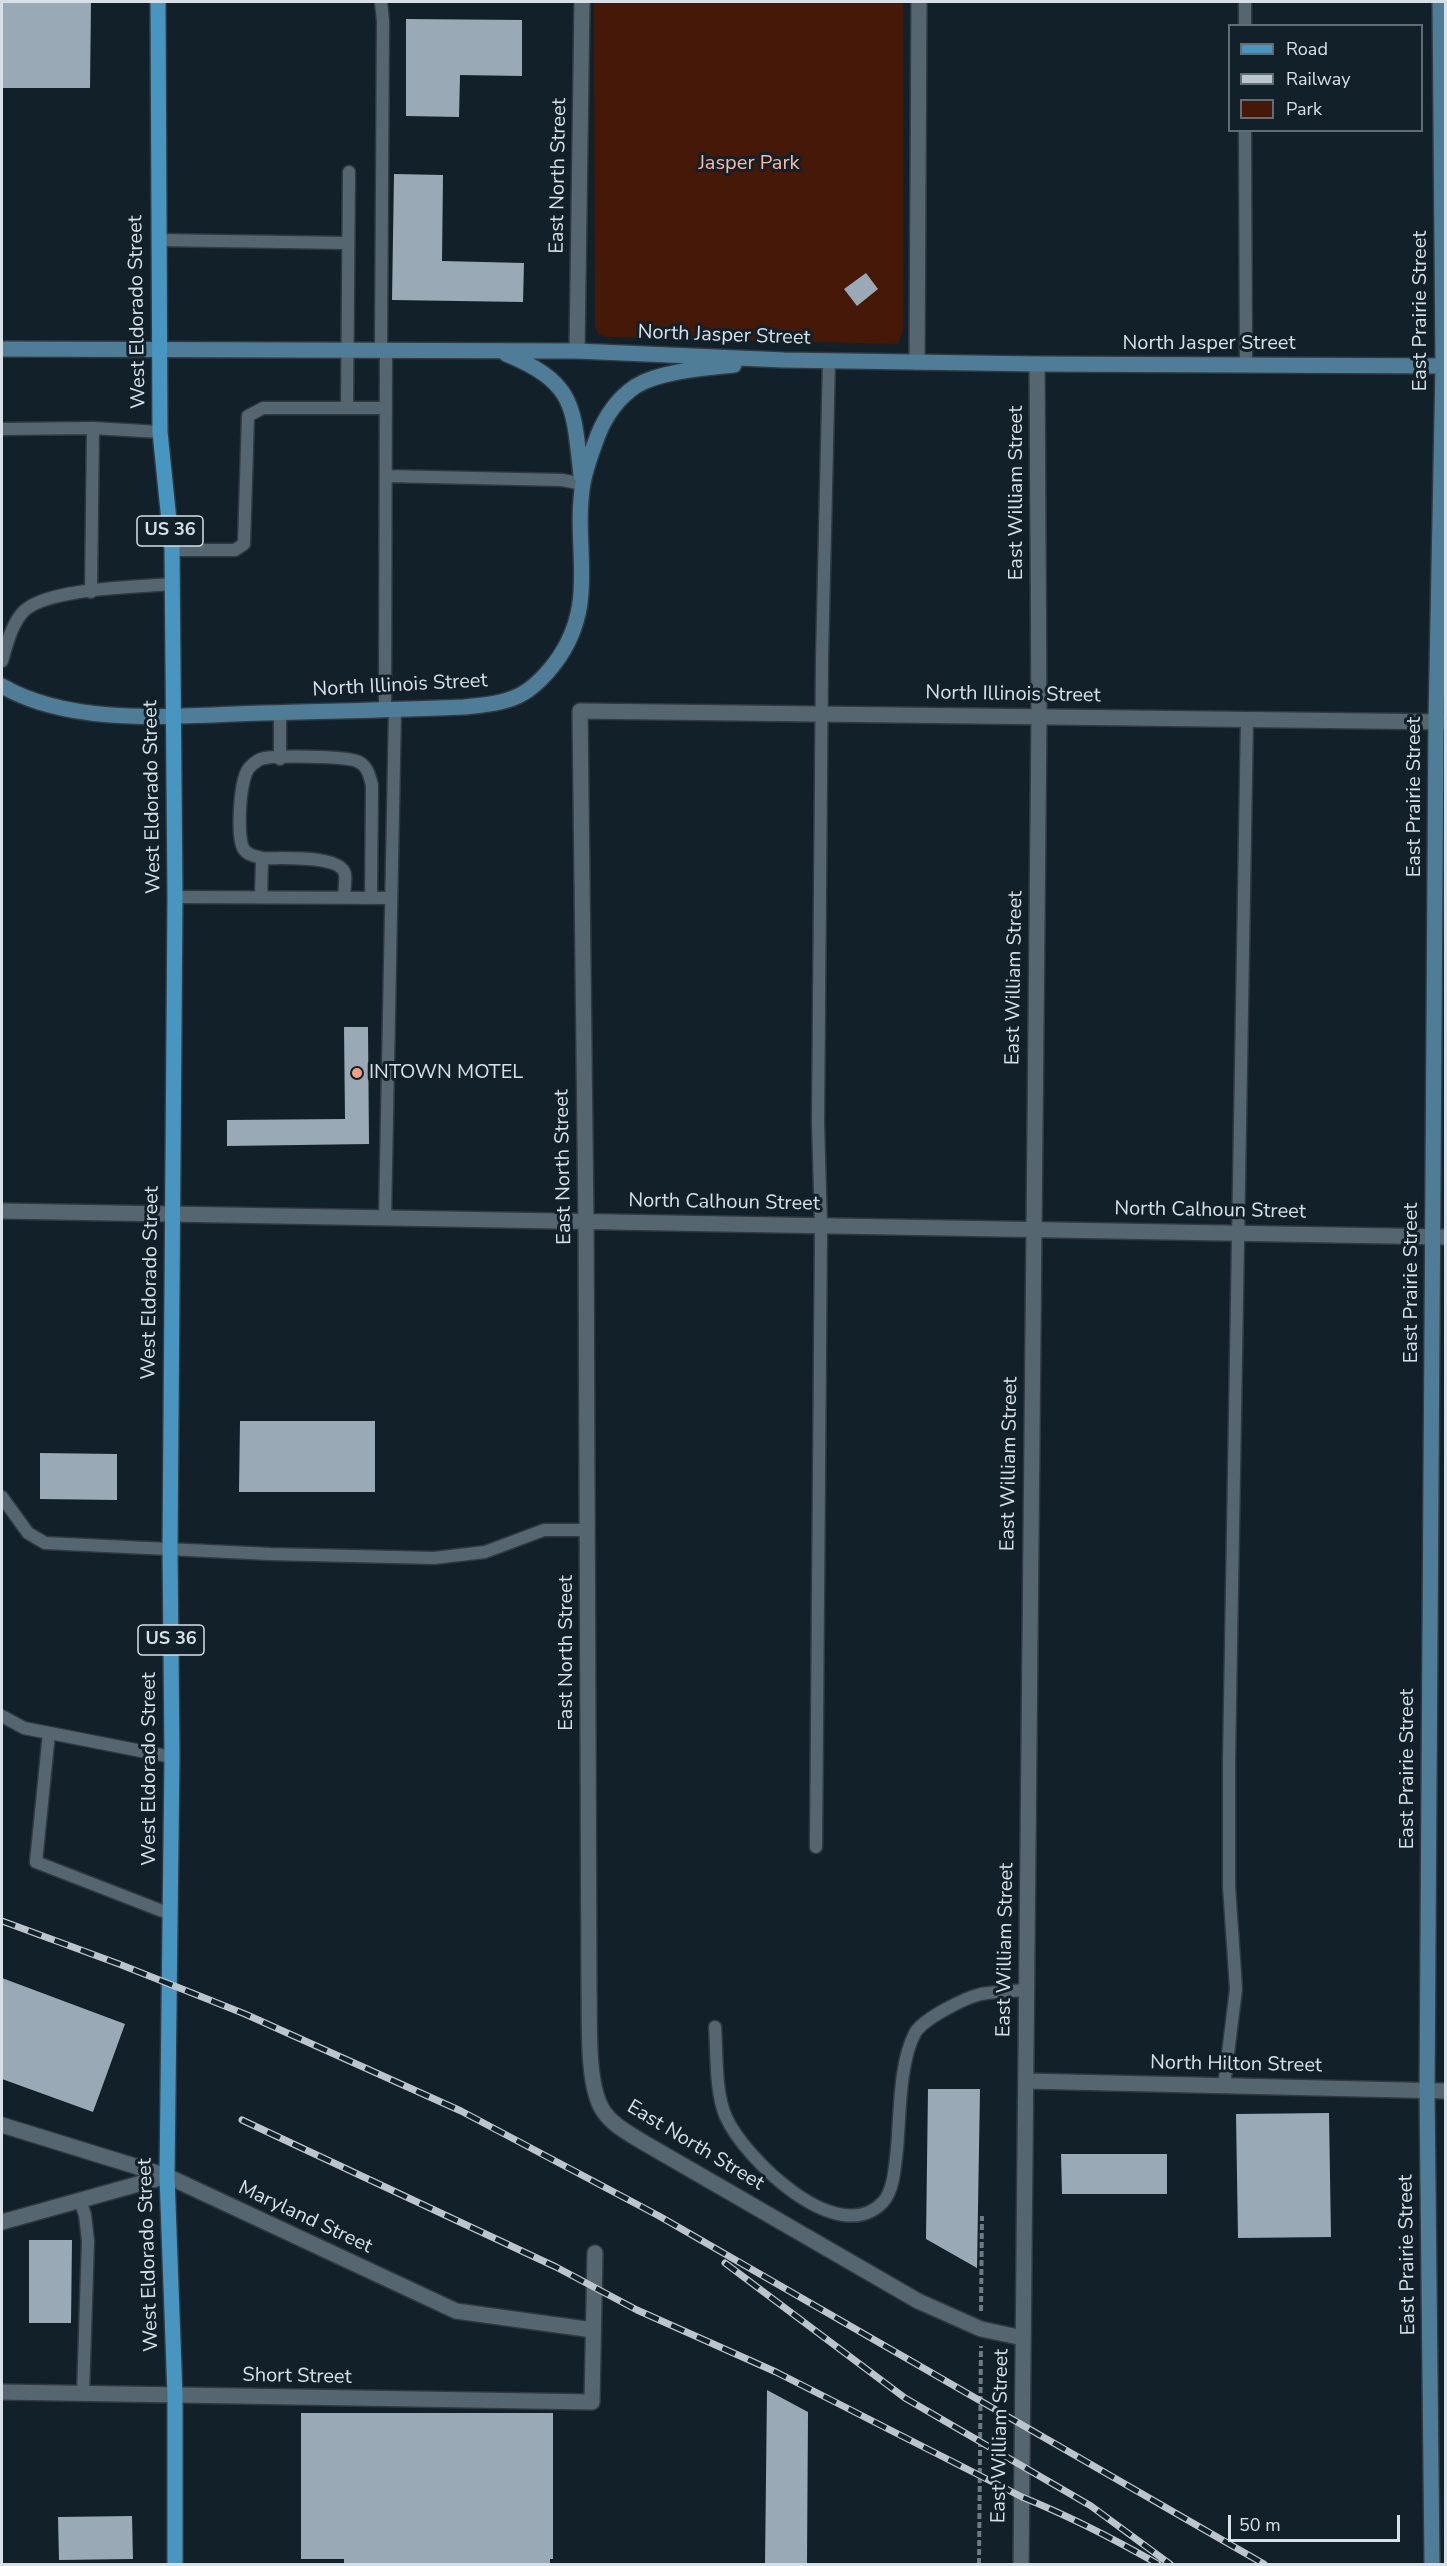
<!DOCTYPE html>
<style>
body{margin:0}
#map{position:relative;width:1447px;height:2566px;overflow:hidden;background:#122029;font-family:"Nunito Sans",sans-serif}
canvas{display:block}
.frame{position:absolute;inset:0;border:3px solid #d7e0e6;pointer-events:none}
.legend{position:absolute;left:1228px;top:24px;width:195px;height:108px;box-sizing:border-box;background:#122029;border:2px solid #616d75;margin:0;padding:8px 10px;list-style:none;font-size:18px;color:#d7e0e6}
.legend li{display:flex;align-items:center;gap:12px;height:30px}
.legend b{width:30px;border:2px solid #616d75}
.scale{position:absolute;left:1228px;top:2515px;width:172px;height:27px;box-sizing:border-box;border:3px solid #d7e0e6;border-top:0;padding-left:8px;font-size:18px;line-height:21px;white-space:nowrap;color:#d7e0e6;-webkit-text-stroke:4px #122029;paint-order:stroke}
</style>
<div id="map">
<canvas width="1447" height="2566"></canvas>
<div class="frame"></div>
<ul class="legend">
<li><b style="height:8px;background:#4895c0"></b>Road</li>
<li><b style="height:8px;background:#bcc5cc"></b>Railway</li>
<li><b style="height:16px;background:#461808"></b>Park</li>
</ul>
<div class="scale">50 m</div>
</div>
<script>
const context = document.querySelector('canvas').getContext('2d');
context.lineJoin = 'round';
function paint(path, color) {
  context.fillStyle = color;
  context.fill(path, 'evenodd');
}
function stroke(path, color, width, dash) {
  context.strokeStyle = color;
  context.lineWidth = width;
  context.lineCap = dash ? 'butt' : 'round';
  context.setLineDash(dash || []);
  context.stroke(path);
}
function write(font, color, halo, rows, align = 'center') {
  context.font = font + ' "Nunito Sans",sans-serif';
  context.lineWidth = 6;
  context.setLineDash([]);
  context.textBaseline = 'middle';
  context.strokeStyle = halo;
  context.fillStyle = color;
  for (const [text, x, y, turn = 0] of rows) {
    context.save();
    context.translate(x, y);
    context.rotate((+turn || 0) * Math.PI / 180);
    context.textAlign = isNaN(turn) ? turn : align;
    if (halo) context.strokeText(text, 0, 0);
    context.fillText(text, 0, 0);
    context.restore();
  }
}
paint(new Path2D(`
 M594 2H903V331L898 344 606 337 598 334 595 326Z`), '#461808');
paint(new Path2D(`
 M2 2H91L90 88H2Z
 M406 19 522 20V76L460 75 459 117 406 116Z
 M394 174 443 175 442 261 524 263 523 302 392 300Z
 M866 273 878 289 857 306 844 289Z
 M344 1027H368L369 1144 227 1146V1120L345 1119Z
 M240 1421H375V1492H239Z
 M40 1453 117 1454V1500L40 1499Z
 M2 1978 125 2024 93 2112 2 2079Z
 M928 2089H980L977 2268 926 2239Z
 M1329 2113 1331 2237 1238 2238 1236 2114Z
 M1061 2154H1167V2194H1062Z
 M29 2240H72L71 2323H29Z
 M767 2390 808 2412 807 2565H765Z
 M301 2413H553V2559H550V2565H344V2559H301Z
 M132 2516 133 2559 59 2560 58 2517Z`), '#99aab6');
const lane = new Path2D(`
 M1245 2V26
 M1245 130 1246 366
 M158 240 347 243
 M381 349 383 21 381 2
 M347 408 349 172
 M2 429 93 428
 M386 476 562 480 582 484
 M172 550H235L244 544 248 416 263 408H386
 M91 592 93 428 160 432
 M2 661C7 644 12 623 24 611 48 588 138 587 172 584
 M385 710 386 349
 M280 759V712
 M262 858C254 856 247 855 243 848 237 836 239 777 250 767 252 765 258 760 261 759 273 755 349 756 359 762 368 767 369 775 372 785L371 898
 M175 897 391 898
 M261 897 262 858C280 859 340 854 345 874 346 881 344 891 344 898
 M385 1218 395 710
 M2 1497 28 1533 45 1543 270 1554 434 1558 485 1552 544 1530H587
 M2 1716 24 1728 172 1757
 M49 1733 36 1862 170 1914
 M816 1847 821 1226 818 1122 822 659 829 360
 M715 2027C717 2053 715 2093 726 2117 744 2158 838 2250 883 2202 894 2190 895 2165 897 2149 900 2116 899 2063 915 2033 924 2018 965 1998 981 1994 996 1991 1012 1991 1027 1990
 M1224 2086 1236 1989 1229 1886V1762L1247 719
 M80 2200 85 2215 88 2241 83 2394`);
const street = new Path2D(`
 M577 351 582 2
 M917 362 919 2
 M2 1211 1446 1237
 M1026 2081 1446 2091
 M2 2125 167 2176
 M2 2222 167 2176 456 2311 593 2330
 M1023 2338 981 2329 918 2301 641 2141C627 2132 613 2125 604 2112 586 2087 590 2022 589 1991L586 1221 580 711 1446 722
 M2 2392 592 2402 595 2253
 M1021 2564 1039 717 1037 364`);
const secondary = new Path2D(`
 M2 349 577 351 784 360 1037 364 1446 366
 M506 354C576 383 573 406 581 475
 M2 686C75 728 180 715 263 713 330 711 397 710 464 707 482 705 501 704 518 696 533 689 545 676 555 663 600 603 572 549 583 483 586 467 592 451 598 435 606 415 618 398 636 386 660 371 706 368 734 365
 M1432 2564 1427 2091 1436 721 1443 366 1440 2`);
const primary = new Path2D(`
 M158 2 160 432 172 550 175 897 170 1549 172 1757 167 2176 175 2396V2564`);
stroke(lane, '#303940', 15);
stroke(street, '#303940', 18);
stroke(secondary, '#303940', 18);
stroke(primary, '#303940', 18);
stroke(new Path2D(`
 M981 2311 982 2216
 M979 2564 981 2346`), '#6e7a81', 4, [6, 3]);
stroke(lane, '#566670', 12);
stroke(street, '#566670', 15);
stroke(secondary, '#4f7d98', 15);
stroke(primary, '#4895c0', 15);
const rail = new Path2D(`
 M2 1921 119 1964 245 2014 461 2111 659 2216 1264 2564
 M242 2120 556 2267 637 2310 776 2372 1022 2497C1069 2516 1114 2539 1158 2564
 M725 2263 905 2398 1091 2506 1170 2564`);
stroke(rail, '#bcc5cc', 7);
stroke(rail, '#122029', 4.5, [14]);
for (const [x, y, r, color] of [
 [357,1073,6,"#f39f83"]
]) {
  const dot = new Path2D();
  dot.arc(x, y, r, 0, 2 * Math.PI);
  context.fillStyle = color;
  context.fill(dot);
  stroke(dot, '#122029', 2);
}
for (const [x, y, w] of [
 [170,531,66],
 [171,1640,66]
]) {
  const box = new Path2D();
  box.roundRect(x - w / 2, y - 15, w, 30, 4.5);
  context.fillStyle = '#122029';
  context.fill(box);
  stroke(box, '#d7e0e6', 1.5);
}
write('bold 18px', '#d7e0e6', null, [
 ["US 36",170,531],
 ["US 36",171,1640]
]);
write('20px', '#ffb9a1', '#122029', [
 ["Jasper Park",749,164]
]);
write('20px', '#d7e0e6', '#122029', [
 ["East North Street",559,176,-89],
 ["East Prairie Street",1421,311,-90],
 ["West Eldorado Street",138,312,-91],
 ["North Jasper Street",724,336,2],
 ["North Jasper Street",1209,344],
 ["East William Street",1017,493,-90],
 ["North Illinois Street",400,686,-3],
 ["North Illinois Street",1013,695,1],
 ["West Eldorado Street",153,797,-91],
 ["East Prairie Street",1415,797,-90],
 ["East William Street",1015,978,-89],
 ["East North Street",564,1167,-91],
 ["North Calhoun Street",724,1203,1],
 ["North Calhoun Street",1210,1211,1],
 ["West Eldorado Street",151,1283,-89],
 ["East Prairie Street",1412,1283,-90],
 ["East William Street",1010,1464,-89],
 ["East North Street",567,1653,-90],
 ["West Eldorado Street",150,1769,-90],
 ["East Prairie Street",1408,1769,-90],
 ["East William Street",1006,1950,-89],
 ["North Hilton Street",1236,2065,1],
 ["East North Street",695,2146,31],
 ["Maryland Street",305,2218,25],
 ["West Eldorado Street",149,2255,-92],
 ["East Prairie Street",1408,2255,-91],
 ["Short Street",297,2377,1],
 ["East William Street",1001,2436,-89]
]);
write('20px', '#d7e0e6', '#122029', [
 ["INTOWN MOTEL",369,1073]
], 'left');
</script>
